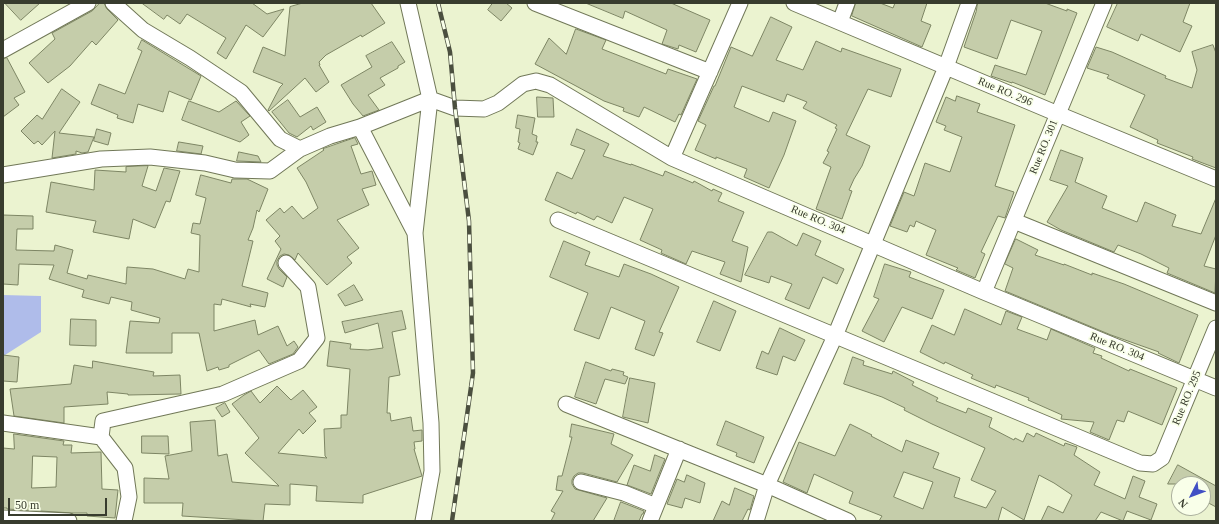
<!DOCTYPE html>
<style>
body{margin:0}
#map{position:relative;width:1219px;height:524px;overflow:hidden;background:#ebf3d0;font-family:Georgia,serif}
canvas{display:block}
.frame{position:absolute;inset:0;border:4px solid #383c2e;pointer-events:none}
.north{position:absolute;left:1171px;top:476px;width:40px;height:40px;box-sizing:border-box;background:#f9ffe9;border:1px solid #acb19e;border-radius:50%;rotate:228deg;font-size:11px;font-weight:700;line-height:16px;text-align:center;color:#383c2e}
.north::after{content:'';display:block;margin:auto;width:14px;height:18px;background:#4150c4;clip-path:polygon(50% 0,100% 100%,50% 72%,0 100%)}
.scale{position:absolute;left:8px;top:498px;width:99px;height:18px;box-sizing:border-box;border:2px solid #383c2e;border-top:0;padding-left:5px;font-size:12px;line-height:14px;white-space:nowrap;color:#383c2e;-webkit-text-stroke:3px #f9ffe9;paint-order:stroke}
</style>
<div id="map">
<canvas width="1219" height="524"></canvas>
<div class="frame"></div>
<div class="north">N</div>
<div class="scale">50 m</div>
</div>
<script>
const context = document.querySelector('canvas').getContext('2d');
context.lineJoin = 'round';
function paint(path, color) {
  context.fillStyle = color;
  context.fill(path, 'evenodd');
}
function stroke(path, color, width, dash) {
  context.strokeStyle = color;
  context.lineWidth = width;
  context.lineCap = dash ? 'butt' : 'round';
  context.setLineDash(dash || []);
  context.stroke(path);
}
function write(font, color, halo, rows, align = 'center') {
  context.font = font + ' Georgia,serif';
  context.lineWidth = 3.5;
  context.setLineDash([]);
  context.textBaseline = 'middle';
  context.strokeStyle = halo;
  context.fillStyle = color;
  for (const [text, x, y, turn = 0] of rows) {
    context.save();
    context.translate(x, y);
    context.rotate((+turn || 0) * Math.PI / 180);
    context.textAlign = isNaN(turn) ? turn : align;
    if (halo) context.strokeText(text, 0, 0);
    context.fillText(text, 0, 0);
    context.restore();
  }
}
paint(new Path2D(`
 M3 295 41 296V332L5 355H3Z`), '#afbcea');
const building = new Path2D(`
 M5 3H40L21 20Z
 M100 3H104L107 9 118 20 96 45 92 41 70 66 48 83 29 63 55 39 52 33 92 11Z
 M142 3H252L267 14 284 9 263 37 246 25 226 59 217 53 226 38 187 14 180 24 167 15 164 19Z
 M303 3H371L385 23 362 37 361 35 326 55 319 62 320 65H319L329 82 316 92 305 78 269 111 268 110 280 87 283 84 253 72 263 47 285 56 290 7Z
 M493 3H506L512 8 501 21 488 10Z
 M586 3H671L710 20 696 52 679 45 678 49 662 44 667 30 625 11 623 18Z
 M856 3H880L893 8 895 3H927L921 21 931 25 922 47 852 16Z
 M978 3H1045L1067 11V9L1077 13 1045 95 1012 82V83L991 76 995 65 1026 75 1042 31 1011 20 997 59 964 47 976 12Z
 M1118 3H1190L1183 22 1192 26 1180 52 1141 34 1138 41 1107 27Z
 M771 17 792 27 776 60 803 70 816 41 841 52 842 48 901 69 891 97 868 89 846 135 870 146 862 166 854 179 849 190 852 191 842 219 816 209 831 167 823 163 829 152 827 151 837 129 835 128 837 125 803 108 807 102 787 94 784 102 742 86 734 107 769 122 773 112 796 121 784 155 769 188 744 177 747 169 716 157V159L695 150 706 125 698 121 714 86H715L731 47 752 56Z
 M576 29 606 40 602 49 666 74 668 69 697 79 681 115 679 114 675 122 644 107 639 117 623 111 624 108 604 101 535 64 549 38 566 54Z
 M142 40 201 76 191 100 169 91 163 112 138 104 133 123 117 118 118 115 91 104 99 84 125 94 142 51 138 49Z
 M392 42 405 62 398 66V68L380 78 385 85 368 95 379 110 363 116 353 104 341 85 372 67 366 56Z
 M1213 45 1216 53V168L1192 159 1193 157 1157 143 1158 140 1130 127 1145 95 1107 78 1109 75 1087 68 1096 47 1112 52 1166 76 1165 78 1192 88 1197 70 1192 52Z
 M7 58 25 92 14 98 19 105 3 117V59Z
 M62 89 80 102 59 133 94 137 88 152 82 153 76 151V154L52 158 55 131 42 145 38 141 34 144 21 131 37 115 42 119Z
 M957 96 980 104 977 112 1015 125 995 186 1014 192 1005 218 998 216 981 252 985 254 975 278 956 270 958 268 926 255 936 230 916 221 914 227 910 225 907 232 890 226 904 192 914 196 925 163 950 172 962 137 944 130 946 126 936 122 946 97 955 101Z
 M537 97 553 98 554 117H538Z
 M288 100 300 117 317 107 326 122 313 130 311 126 297 137 289 133 272 112Z
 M189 101 219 112 236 101 250 116 241 122 249 135 240 142 182 120Z
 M518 115 535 118 532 134 537 136 536 142H538L533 155 518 149 520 143 518 142 520 129 516 128Z
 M97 129 111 133 108 145 94 141Z
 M577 129 609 144 603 156 631 165V164L663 176 665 171 693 183 694 181 712 191 713 189 722 193 718 201 744 212 732 241 748 247 741 282 720 274 725 262 692 251 686 264 661 253 662 250 640 240 653 209 624 197 612 223 597 216 594 220 577 212 576 214 545 200 557 172 572 179 585 150 571 145Z
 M355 138 358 144 351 146 361 174 372 171 376 185 362 189 369 205 337 220 359 248 347 257 352 263 327 285 298 253 295 260 289 255 284 254 280 256 277 261V265L279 269 287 277 283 287 267 279 281 249 275 241 280 236 266 220 280 208 284 213 292 206 303 219 318 208 306 182 297 168 324 150 323 149Z
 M179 142 203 146 201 154 177 151Z
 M1061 150 1083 158 1075 182 1107 196 1102 208 1137 222 1145 202 1176 215 1172 226 1201 234 1216 198V235L1204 266 1216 269 1215 293 1167 273 1169 268 1141 254 1118 245 1114 252 1061 230 1047 222 1068 186 1050 180Z
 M239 152 258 156 261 162 237 161Z
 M148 166 142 186 156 191 164 168 180 171 170 202 166 201 155 228 133 219 129 239 93 232 96 221 46 212 51 182 94 190 95 170 126 172V167Z
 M201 175 231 183 232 179H247L268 189 259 212 257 210 253 228 248 240 253 241 242 286 268 293 265 307 250 304 251 307 222 299 221 305 214 304V331L255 320 258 335 278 326 287 346 294 341 298 347 293 354 269 364 259 350 229 365V367L219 370 218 367 207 371 199 333H172V353H126L130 321 159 323 160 318 131 310 132 302 111 297 109 304 82 297 84 290 49 279 54 265 19 264 18 285 3 284V215L33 216V229H17L16 250 54 251 55 245 73 250 67 273 87 279 88 275 126 284 127 267 153 269 185 279 188 269 199 272 200 235 191 233 193 223 200 224 206 198 196 195Z
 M768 232H772L797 246 803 233 821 241 815 255 844 269 837 284 823 277 809 309 785 299 792 284 771 276 769 283 745 275Z
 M1016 239 1038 250 1035 255 1064 265V264L1092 275V273L1124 284 1198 315 1179 363 1158 353 1159 352 1111 335 1005 291 1013 268 1005 264Z
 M564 241 590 252 585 265 619 277 624 264 651 274 679 287 659 332 663 333 654 356 635 349 645 321 611 307 599 339 574 330 588 293 550 277Z
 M885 264 911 272 909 277 944 290 932 319 902 307 884 342 862 331 879 299 874 297Z
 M354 285 363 300 345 306 338 295Z
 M714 301 736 311 720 351 697 342Z
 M965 309 1001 325 1006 311 1022 317 1017 329 1047 340 1051 329 1095 348 1093 353 1102 356 1101 358 1129 371 1130 369 1177 388 1162 425 1128 411 1124 422 1117 420 1109 440 1090 432 1094 422 1061 419 1062 415 1028 400 1029 398 996 385 995 388 971 378 973 375 945 362 944 364 920 352 932 325 954 335Z
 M402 311 406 329 392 332 400 375 389 377 387 413H390L391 421 411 417 413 431 422 430V441L414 442 415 449H414L422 476 363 495V503L316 501 317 486 290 484V505L265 504 263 521 182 516 183 503H144V478L169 479 165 456 192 451 190 422 215 420 218 456 227 454 232 482 279 486 245 453 259 438 232 404 244 395 251 391 260 403 277 386 291 400 303 390 317 407 309 413 316 421 303 434 299 429 278 453 327 458 325 456 324 429 341 428V415H347L350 369 327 366 330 341 351 344 350 349 368 350 383 348 378 323 345 333 342 322Z
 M71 319 96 320V346L70 345Z
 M780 328 805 340 795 361 783 356 777 375 756 368 762 351 768 354Z
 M3 355 19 357 17 382 3 381Z
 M853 357 864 361 863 365 892 374 893 371 914 382 912 385 938 398 936 401 966 413 968 408 992 418 989 427 1014 440 1015 438 1023 442 1027 433 1034 437 1036 433 1064 446 1065 443 1077 447 1074 455 1100 472 1094 485 1125 499 1133 476 1145 481 1139 497 1157 504 1151 520 1127 511 1123 521 1101 512 1095 521H1041L1048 506 1063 513 1072 495 1054 483 1039 475 1024 520 1002 507 998 521H879L882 516 849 503 853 492 814 474 807 493 783 482 799 442 835 456 850 424 872 435 871 436 902 452 906 440 939 453 933 468 960 478 954 497 986 508 996 491 971 480 985 448 932 424 904 410 905 408 882 397 844 384ZM904 472 933 482 923 509 894 497Z
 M93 361 154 372 153 376 180 375 181 394 128 395V394L107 392 108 404 64 407V423L14 416 10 389 71 384 74 365 92 368Z
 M586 362 611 371 612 369 624 372 623 375 628 377 625 384 605 379 596 404 575 397Z
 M630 378 655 383 648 423 623 417Z
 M225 403 230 412 222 417 216 408Z
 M726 421 764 437 754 463 736 456 737 453 717 445Z
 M572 424 614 434 611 444 633 455 617 482 583 473H578L574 476 572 480V484L575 489 607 498 593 521H551L555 513 551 511 563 491 556 490 558 476H562L572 437H570Z
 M14 434 64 441 63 445H72L71 453 101 452 102 489 118 490 115 518 87 516V513H73L7 509V508H3V448L14 449ZM33 456 57 457 56 487 32 488Z
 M142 436H168L169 454 142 453Z
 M655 455 665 459 651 494 627 485 634 465 650 471Z
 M1178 465 1216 486V507L1203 500V484H1168Z
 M687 475 705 483 700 503 685 498 682 508 667 504 677 479 684 482Z
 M735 488 754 496 750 510 748 509 742 521H713L722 501 729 505Z
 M621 502 644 511 643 514H642L639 521H614Z`);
paint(building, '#c5cdaa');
stroke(building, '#7d8564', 1);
const minor = new Path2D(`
 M113 3 143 30 190 58 241 92 280 139 300 149 330 136 360 127 430 99 455 108 484 109 498 103 523 84 536 81 550 85 672 158 984 292 1216 388
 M408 3 430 99 415 233 431 423 432 471 423 521
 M535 3 710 72
 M794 3 1058 114 1216 179
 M840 22 847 3
 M3 50 88 3
 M360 127 415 233
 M672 158 740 3
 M3 175 101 159 150 157 205 163 235 170 270 171 300 149
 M558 220 1140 463 1153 464 1162 458 1216 328
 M1014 221 1216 303
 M984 292 1104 3
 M566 404 767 485 848 521
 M3 423 101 437 125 468 129 497 124 521
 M101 437 103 421 223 394 299 361 317 338 308 287 286 263
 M581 482 624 493 656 506
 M3 518 69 521
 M650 521 679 449
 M756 521 767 485 835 336 873 244 946 67 969 3`);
stroke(minor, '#717858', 17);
stroke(minor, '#fff', 15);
const rail = new Path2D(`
 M438 3 450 52 455 108 469 221 473 373 452 521`);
stroke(rail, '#4b4f3f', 4.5);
stroke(rail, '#f9ffe9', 3, [9]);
write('11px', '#383c2e', '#f9ffe9', [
 ["Rue RO. 296",1005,92,23],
 ["Rue RO. 301",1044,147,-68],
 ["Rue RO. 304",818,220,23],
 ["Rue RO. 304",1117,347,22],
 ["Rue RO. 295",1187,398,-67]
]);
</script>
